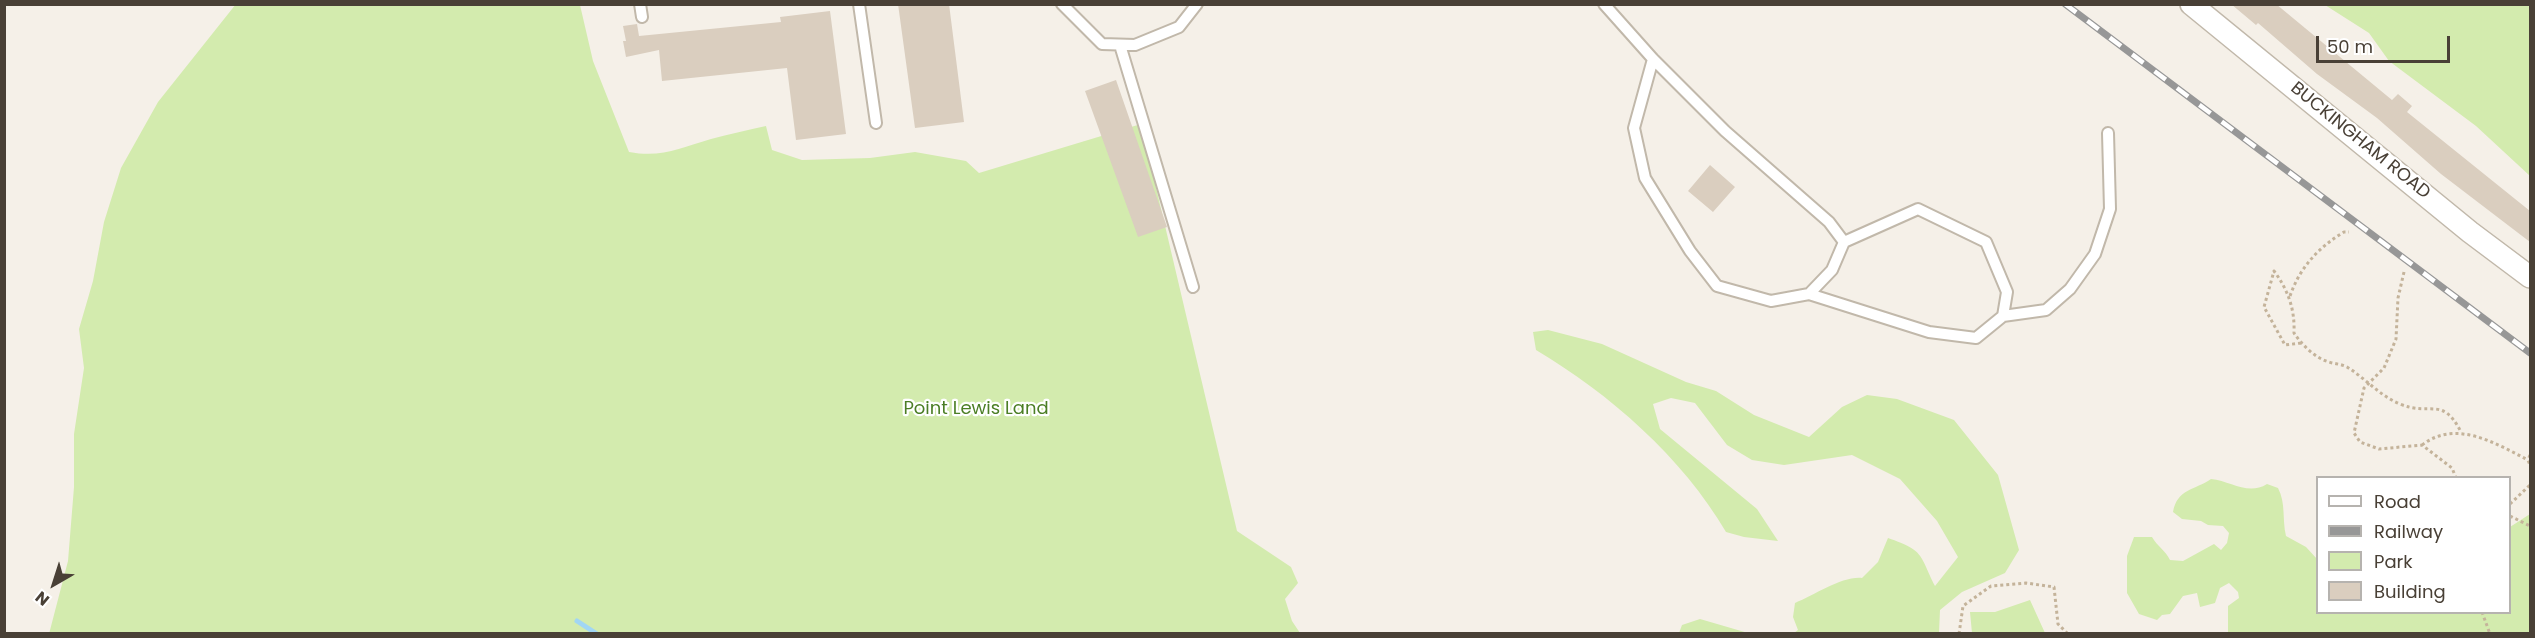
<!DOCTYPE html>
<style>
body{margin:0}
#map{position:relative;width:2535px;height:638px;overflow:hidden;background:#f5f0e8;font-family:Poppins,sans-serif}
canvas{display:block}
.frame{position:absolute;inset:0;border:6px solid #494036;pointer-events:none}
.legend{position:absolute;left:2316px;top:476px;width:195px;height:138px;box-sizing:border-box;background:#fff;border:2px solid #b6b3af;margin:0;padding:8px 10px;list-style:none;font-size:18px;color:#494036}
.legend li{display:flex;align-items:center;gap:12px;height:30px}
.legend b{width:30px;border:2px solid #b6b3af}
.north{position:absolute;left:24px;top:554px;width:60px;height:60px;-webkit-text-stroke:4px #fff;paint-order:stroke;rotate:219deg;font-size:16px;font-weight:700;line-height:24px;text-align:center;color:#494036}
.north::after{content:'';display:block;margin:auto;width:21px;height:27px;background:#494036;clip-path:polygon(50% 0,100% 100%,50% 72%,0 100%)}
.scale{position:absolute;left:2316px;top:36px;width:134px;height:27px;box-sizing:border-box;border:3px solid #494036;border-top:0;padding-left:8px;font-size:18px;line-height:21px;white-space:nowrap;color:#494036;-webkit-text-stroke:4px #fff;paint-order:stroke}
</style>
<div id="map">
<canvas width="2535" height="638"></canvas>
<div class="frame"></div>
<ul class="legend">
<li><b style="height:8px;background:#fff"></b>Road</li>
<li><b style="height:8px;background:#979797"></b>Railway</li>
<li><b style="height:16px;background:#d3ebae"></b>Park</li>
<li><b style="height:16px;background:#dacebf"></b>Building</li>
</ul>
<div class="north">N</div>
<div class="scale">50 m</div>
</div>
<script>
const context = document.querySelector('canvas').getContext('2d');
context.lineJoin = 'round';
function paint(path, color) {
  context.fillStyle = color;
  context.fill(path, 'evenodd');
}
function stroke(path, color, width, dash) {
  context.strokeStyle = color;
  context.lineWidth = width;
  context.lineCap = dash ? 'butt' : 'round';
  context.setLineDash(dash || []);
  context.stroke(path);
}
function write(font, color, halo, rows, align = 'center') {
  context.font = font + ' Poppins,sans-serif';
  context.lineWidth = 4.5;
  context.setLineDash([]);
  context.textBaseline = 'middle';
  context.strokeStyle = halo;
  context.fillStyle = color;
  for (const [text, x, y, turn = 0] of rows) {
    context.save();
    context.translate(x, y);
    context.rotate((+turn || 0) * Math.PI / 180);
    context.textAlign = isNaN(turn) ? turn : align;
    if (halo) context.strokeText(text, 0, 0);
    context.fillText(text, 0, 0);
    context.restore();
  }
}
paint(new Path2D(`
 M236 4 580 5 593 61 629 152C662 158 680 148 711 139 729 134 748 130 766 126L772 150 802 160 870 158 915 152 966 161 979 173 1141 124 1237 531 1291 567 1298 583 1285 599 1292 621 1300 633 49 634 68 561 74 487V434L84 368 79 329 93 281 104 222 121 168 158 102Z
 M2325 5H2530V176L2476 126 2389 61 2369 33Z
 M1548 330 1602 344 1686 382 1716 391 1754 415 1809 437 1842 407 1867 395 1897 399 1954 420 1998 475 2019 550 2005 573 1962 592 1940 610 1939 633H1794L1798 630 1793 617 1795 603C1815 595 1842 576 1862 578L1878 562 1888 538C1925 551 1919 554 1935 586L1958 557 1937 521 1900 479 1852 455 1784 465 1752 460 1727 445 1695 403 1671 398 1653 404 1660 429 1757 509 1778 541 1744 537 1726 532C1682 457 1610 394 1536 350L1533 332Z
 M2211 479C2231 481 2248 496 2267 484L2278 488C2286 503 2282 519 2286 536L2306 547 2317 559 2318 612H2510V527L2530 514V633H2228V606L2239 598 2238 592 2229 583 2220 588 2215 603 2200 607 2197 593 2183 596 2170 614 2162 615 2157 620 2139 614 2127 593V556L2134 537H2152C2158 547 2165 550 2170 560L2183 561 2214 544 2221 550 2227 543 2229 533 2223 526 2208 525 2201 521 2182 519 2173 512C2177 489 2195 490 2211 479Z
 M2030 600 2045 633H1972L1970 612H1995Z
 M1700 619 1748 633H1679L1682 625Z`), '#d3ebae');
stroke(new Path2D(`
 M577 621 597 634`), '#a1d6f4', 5);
paint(new Path2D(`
 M898 4H949L964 122 915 128Z
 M2231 4H2276L2392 100 2398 94 2412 106 2407 112 2530 211V242L2441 174 2377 118 2317 74 2258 23 2256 25Z
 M830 11 846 134 796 140 787 68 662 81 659 50 626 57 623 41H626L623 26 637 24 639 36 781 22 780 17Z
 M1116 80 1167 227 1138 237 1085 91Z
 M1710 165 1735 187 1713 212 1688 191Z`), '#dacebf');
const service = new Path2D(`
 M640 4 642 17
 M859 4 876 123
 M1062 4 1102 44 1135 45 1179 27 1197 4
 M1604 4 1653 59 1725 131 1829 222 1844 242 1832 270 1809 294 1771 301 1717 286 1690 251 1645 178 1634 128 1653 59
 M1120 45 1193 287
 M1809 294 1929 332 1976 338 2003 316 2007 292 1986 242 1918 209 1844 242
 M2003 316 2046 310 2070 289 2095 254 2110 209 2108 133`);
const minor = new Path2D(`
 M2191 4 2470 232 2530 277`);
stroke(service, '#c1b8aa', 14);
stroke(minor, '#c1b8aa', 24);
stroke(new Path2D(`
 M2404 272 2398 298 2396 339 2384 368 2364 388 2354 433 2360 442 2379 449 2422 445 2452 468 2456 478
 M2290 296C2300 267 2319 247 2344 232H2349
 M2301 343 2285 345 2264 307 2274 271C2288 290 2295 309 2294 333 2302 345 2315 358 2329 362 2335 364 2341 364 2347 367 2365 378 2380 396 2400 404 2431 417 2442 395 2461 432
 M2422 445C2456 419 2495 443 2528 460
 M2530 455 2528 460 2530 465
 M2510 504 2530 485
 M2510 516 2530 526
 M2482 612 2490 634
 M1959 634 1963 606 1991 586 2026 583 2054 587 2058 624 2068 634`), '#c4b39a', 3, [3, 3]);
stroke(service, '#fff', 10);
stroke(minor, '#fff', 21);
const rail = new Path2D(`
 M2065 4 2530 353`);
stroke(rail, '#979797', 7);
stroke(rail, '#fff', 4.5, [14]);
write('18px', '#494036', '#fff', [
 ["BUCKINGHAM ROAD",2360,141,39]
]);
write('18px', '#4b7e25', '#fff', [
 ["Point Lewis Land",976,409]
]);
</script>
